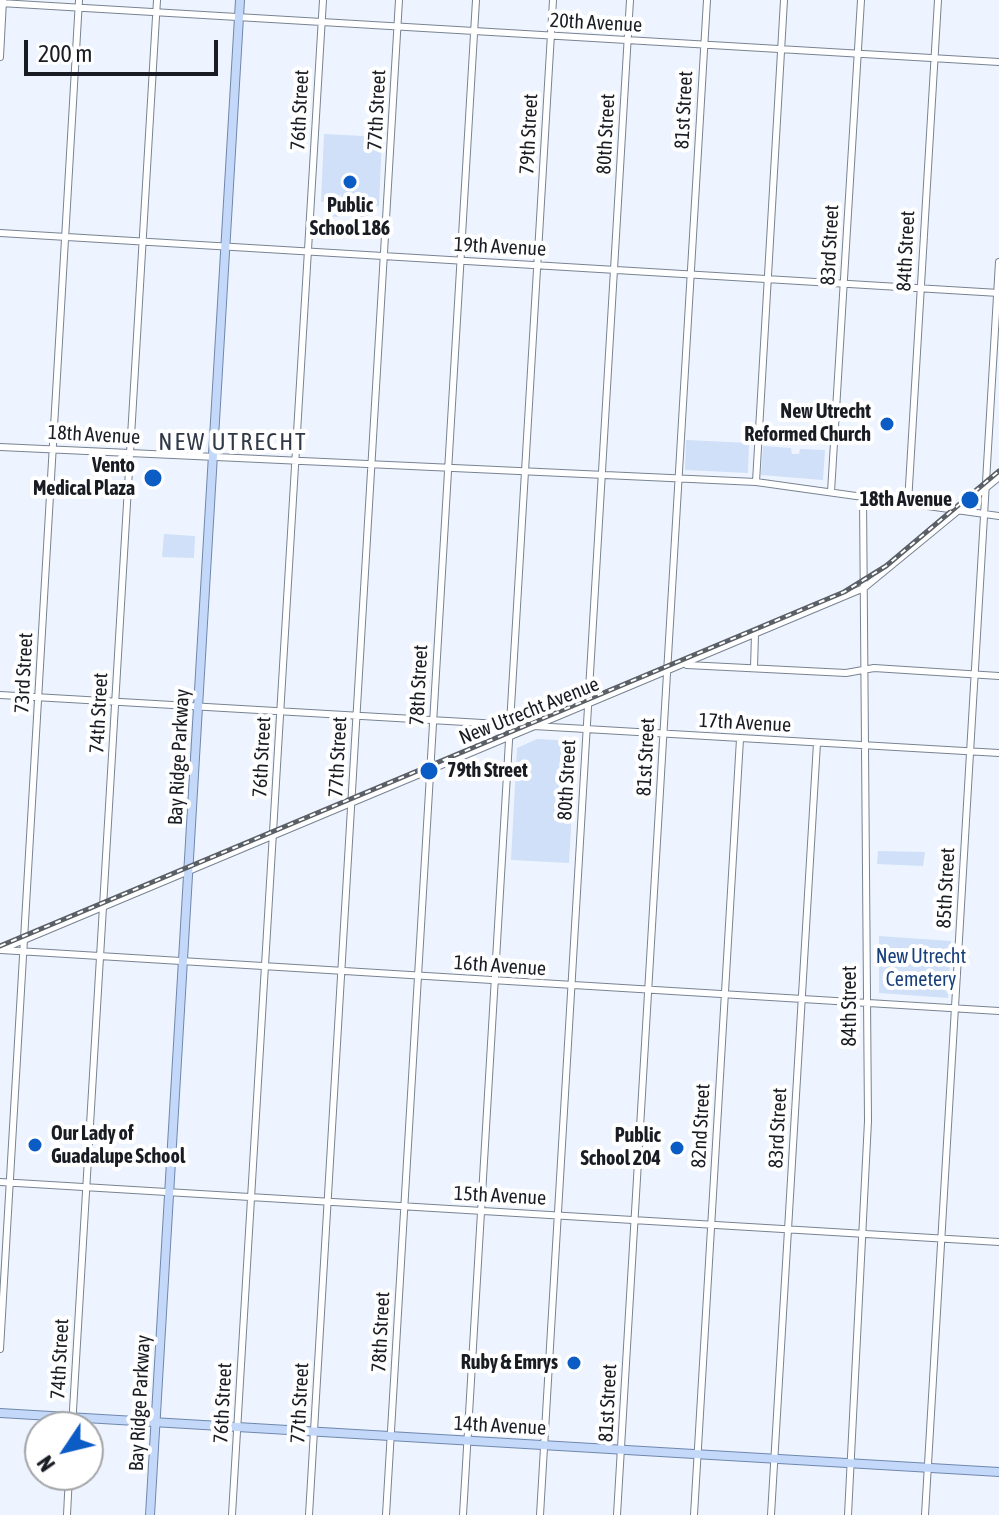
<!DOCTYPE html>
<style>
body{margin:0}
#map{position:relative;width:999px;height:1515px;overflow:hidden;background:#edf4ff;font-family:"Asap Condensed",sans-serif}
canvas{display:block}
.north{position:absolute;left:24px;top:1411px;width:80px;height:80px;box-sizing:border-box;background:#fff;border:2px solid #a3a5a7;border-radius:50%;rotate:235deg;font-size:22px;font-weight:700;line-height:32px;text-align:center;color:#191d23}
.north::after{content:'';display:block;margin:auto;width:28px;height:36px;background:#0b5cc5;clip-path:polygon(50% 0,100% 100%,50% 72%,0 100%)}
.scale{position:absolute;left:24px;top:40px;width:194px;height:36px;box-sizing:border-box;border:4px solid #191d23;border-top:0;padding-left:10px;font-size:24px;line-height:28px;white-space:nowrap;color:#191d23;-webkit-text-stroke:6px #fff;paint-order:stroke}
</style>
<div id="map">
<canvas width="999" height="1515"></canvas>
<div class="north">N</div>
<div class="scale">200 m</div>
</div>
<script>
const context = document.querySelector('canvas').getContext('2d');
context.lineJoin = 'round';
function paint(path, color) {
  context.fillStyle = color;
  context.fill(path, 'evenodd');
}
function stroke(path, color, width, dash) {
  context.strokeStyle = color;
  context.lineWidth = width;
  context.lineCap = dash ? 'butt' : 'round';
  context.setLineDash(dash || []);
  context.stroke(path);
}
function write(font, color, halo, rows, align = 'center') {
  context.font = font + ' "Asap Condensed",sans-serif';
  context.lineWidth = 8;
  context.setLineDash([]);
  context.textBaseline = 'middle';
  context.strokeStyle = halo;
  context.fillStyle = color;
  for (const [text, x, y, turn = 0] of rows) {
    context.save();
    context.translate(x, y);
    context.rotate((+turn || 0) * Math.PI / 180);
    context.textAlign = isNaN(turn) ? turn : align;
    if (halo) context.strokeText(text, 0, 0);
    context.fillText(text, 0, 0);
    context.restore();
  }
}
paint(new Path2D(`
 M324 134 382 137 379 206H370L369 218H358L359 200 342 199 340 193 338 217 327 216V201L321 202Z
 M686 440 749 443 748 473 685 470Z
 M763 446 791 448 792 454H799L800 449 825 450 823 480 761 475Z
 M164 534 195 536 194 558 162 557Z
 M537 739 576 741 569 863 511 860 517 748Z
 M878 851 925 852 923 866 877 864Z
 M879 936 951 941 948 998 879 993Z`), '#cfe0f8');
const minor = new Path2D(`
 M0 3 999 62
 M0 57 3 0
 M0 233 999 293
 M0 447 756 482 999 516
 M756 482 784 0
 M831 492 861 0
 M908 503 938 0
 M687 665 846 673 874 668 999 676
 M754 668 755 634
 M0 695 999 753
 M0 950 864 588 999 477
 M1 950 999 1011
 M0 1182 999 1242
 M0 1349 79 0
 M72 1427 157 0
 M67 1515 69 1475
 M232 1515 323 0
 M309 1515 399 0
 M386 1515 476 0
 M463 1515 553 0
 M540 1515 630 0
 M617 1515 707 0
 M694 1515 740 739
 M771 1515 817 743
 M848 1515 868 1121 863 497
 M925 1515 999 262`);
const major = new Path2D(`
 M0 1413 999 1472
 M150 1515 240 0`);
stroke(minor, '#788392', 8);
stroke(major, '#6f87ac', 10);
stroke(minor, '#fff', 6);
stroke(major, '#c4d9f9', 8);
const rail = new Path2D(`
 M0 946 844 592 886 566 999 471`);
stroke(rail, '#5b6067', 5);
stroke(rail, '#fff', 2, [6]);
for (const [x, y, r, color] of [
 [350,182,8,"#0b5cc5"],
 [887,424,8,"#0b5cc5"],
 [153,478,10,"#0b5cc5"],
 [970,500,10,"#0b5cc5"],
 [429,771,10,"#0b5cc5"],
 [35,1145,8,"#0b5cc5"],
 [677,1148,8,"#0b5cc5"],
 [574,1363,8,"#0b5cc5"]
]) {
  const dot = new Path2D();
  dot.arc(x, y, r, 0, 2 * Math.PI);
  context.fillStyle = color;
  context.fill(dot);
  stroke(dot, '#fff', 3);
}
write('20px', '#191d23', '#fff', [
 ["20th Avenue",596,23,3],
 ["76th Street",300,110,-87],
 ["77th Street",377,110,-87],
 ["81st Street",684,110,-87],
 ["79th Street",529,134,-87],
 ["80th Street",606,134,-87],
 ["83rd Street",830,245,-87],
 ["19th Avenue",500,247,3],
 ["84th Street",906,251,-87],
 ["18th Avenue",94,435,3],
 ["73rd Street",24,673,-87],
 ["78th Street",419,685,-87],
 ["New Utrecht Avenue",529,711,-22],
 ["74th Street",99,713,-87],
 ["17th Avenue",745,723,3],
 ["Bay Ridge Parkway",179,757,-87],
 ["76th Street",262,757,-87],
 ["77th Street",338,757,-87],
 ["81st Street",646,757,-87],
 ["80th Street",567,780,-87],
 ["85th Street",946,888,-87],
 ["16th Avenue",500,966,4],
 ["84th Street",850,1006,-90],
 ["82nd Street",701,1126,-87],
 ["83rd Street",778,1128,-87],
 ["15th Avenue",500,1196,3],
 ["78th Street",381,1332,-87],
 ["74th Street",60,1359,-87],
 ["Bay Ridge Parkway",140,1403,-87],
 ["76th Street",223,1403,-87],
 ["77th Street",300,1403,-87],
 ["81st Street",608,1403,-87],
 ["14th Avenue",500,1426,3]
]);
write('bold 20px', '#191d23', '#fff', [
 ["Public",350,206,"center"],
 ["School 186",350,229,"center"],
 ["New Utrecht",871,412],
 ["Reformed Church",871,435],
 ["Vento",135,466],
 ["Medical Plaza",135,489],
 ["18th Avenue",952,500],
 ["79th Street",447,771,"left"],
 ["Our Lady of",51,1134,"left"],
 ["Guadalupe School",51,1157,"left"],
 ["Public",661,1136],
 ["School 204",661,1159],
 ["Ruby & Emrys",558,1363]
], 'right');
write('20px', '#18407b', '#fff', [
 ["New Utrecht",921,957],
 ["Cemetery",921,980]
]);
context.letterSpacing = '2px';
write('24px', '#303947', '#fff', [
 ["NEW UTRECHT",233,442]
]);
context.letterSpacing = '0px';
</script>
